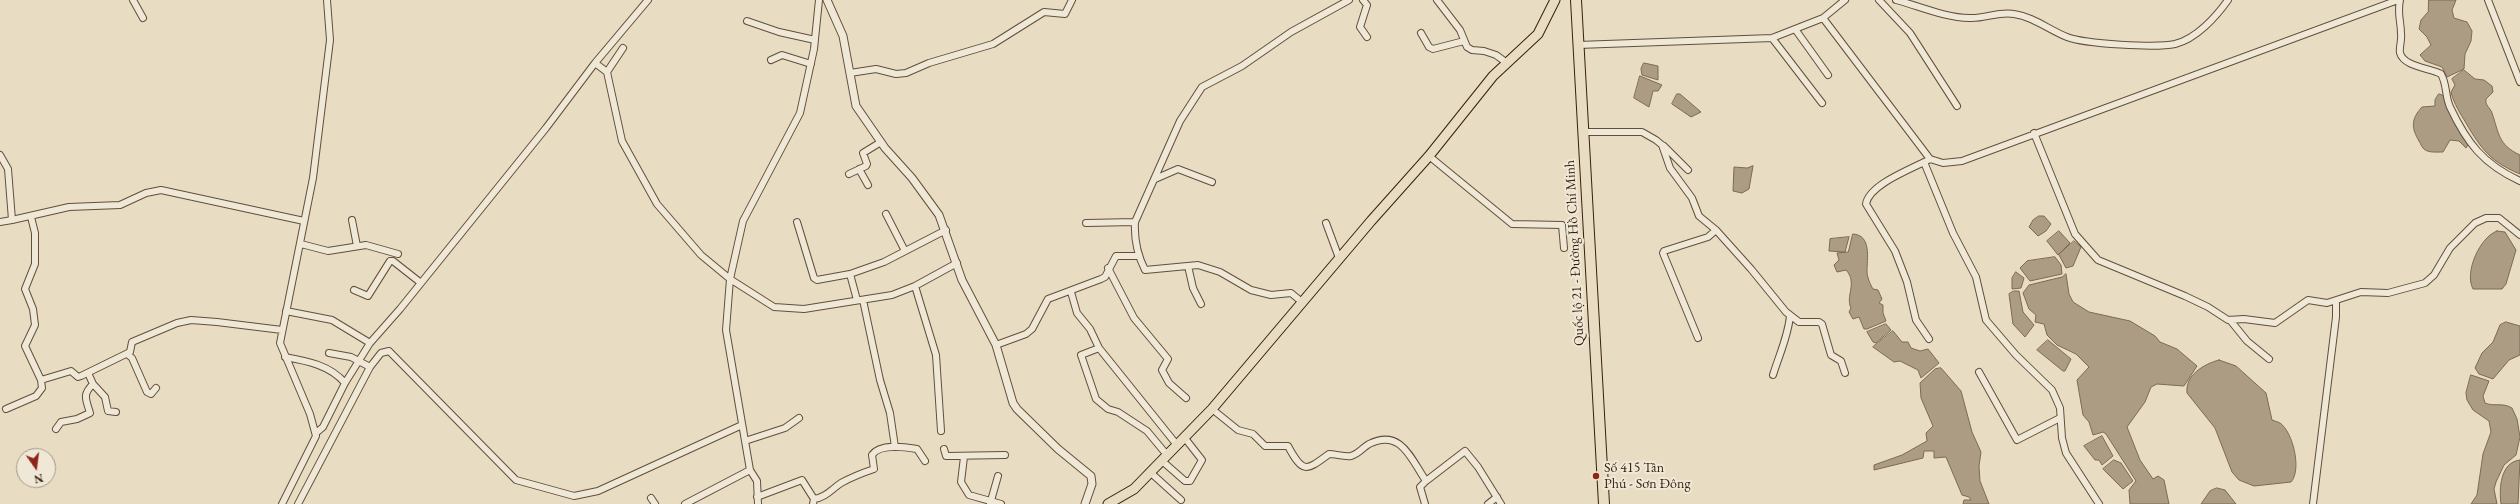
<!DOCTYPE html>
<meta charset="utf-8">
<style>
body{margin:0}
#map{position:relative;width:2520px;height:504px;overflow:hidden;background:#e8dcc2;font-family:"EB Garamond",serif}
canvas{display:block}
.north{position:absolute;left:16px;top:448px;width:40px;height:40px;box-sizing:border-box;background:#f0e8d7;border:1px solid #a69886;border-radius:50%;rotate:166deg;font-size:11px;font-weight:700;line-height:16px;text-align:center;color:#371f0d}
.north::after{content:'';display:block;margin:auto;width:14px;height:18px;background:#8f2418;clip-path:polygon(50% 0,100% 100%,50% 72%,0 100%)}
</style>
<div id="map">
<canvas width="2520" height="504"></canvas>
<div class="north">N</div>
</div>
<script>
const context = document.querySelector('canvas').getContext('2d');
context.lineJoin = 'round';
function paint(path, color) {
  context.fillStyle = color;
  context.fill(path, 'evenodd');
}
function stroke(path, color, width, dash) {
  context.strokeStyle = color;
  context.lineWidth = width;
  context.lineCap = dash ? 'butt' : 'round';
  context.setLineDash(dash || []);
  context.stroke(path);
}
function write(font, color, halo, rows, align = 'center') {
  context.font = font + ' "EB Garamond",serif';
  context.lineWidth = 4;
  context.setLineDash([]);
  context.textBaseline = 'middle';
  context.strokeStyle = halo;
  context.fillStyle = color;
  for (const [text, x, y, turn = 0] of rows) {
    context.save();
    context.translate(x, y);
    context.rotate((+turn || 0) * Math.PI / 180);
    context.textAlign = isNaN(turn) ? turn : align;
    if (halo) context.strokeText(text, 0, 0);
    context.fillText(text, 0, 0);
    context.restore();
  }
}
const water = new Path2D(`
 M2429 0H2456L2452 10 2454 18 2467 22 2472 31 2471 41 2465 54 2464 69 2447 77 2442 67 2425 61 2420 55 2431 45 2427 37 2419 29 2421 20 2428 12Z
 M1644 63 1658 66V80L1642 75 1641 69Z
 M2464 70 2475 79 2484 80 2492 86 2493 92 2486 99C2485 106 2490 107 2492 113 2499 133 2498 145 2520 155V174C2491 162 2481 149 2466 123 2460 113 2454 104 2451 92L2455 85 2452 79Z
 M1640 76 1662 85 1658 91H1653L1649 107 1634 98Z
 M1677 94H1680L1701 112 1691 117 1672 104Z
 M2439 94 2445 96 2469 143 2466 148 2459 141 2450 140 2443 152C2437 152 2428 153 2424 149 2422 148 2421 144 2419 141 2412 129 2410 120 2422 107L2435 106V100Z
 M1753 166 1749 189 1742 193 1733 191 1734 167 1747 168Z
 M2039 216H2044L2051 224 2046 231 2038 236 2029 227 2033 220Z
 M2059 231 2070 243 2058 255 2047 241Z
 M2497 231 2505 232 2516 250 2506 284 2502 289H2473C2464 272 2480 237 2497 231Z
 M1853 234C1872 235 1867 259 1867 271 1867 277 1870 284 1873 289L1878 290 1882 299 1879 303 1883 305V313L1886 321 1867 329H1864L1859 317 1853 319 1849 312 1851 308C1845 296 1858 283 1846 270L1837 272 1834 265 1839 260 1837 253 1848 252Z
 M1849 237 1845 252 1829 251 1830 239Z
 M2074 241 2081 247 2073 266 2066 268 2059 255Z
 M2055 257 2061 265 2062 274 2030 281 2020 268 2027 261Z
 M2016 272 2024 278 2021 288 2012 289V278Z
 M2066 274 2069 294 2073 302 2089 312 2130 321 2155 336 2160 342 2177 349 2197 366 2184 386 2157 384 2151 387 2145 402 2127 427 2140 460 2153 479 2158 476 2164 480 2169 504H2130L2129 490 2136 481 2106 434 2103 432 2093 435 2089 422 2083 415 2077 380 2089 367 2076 354 2057 345 2047 335 2044 324 2035 322 2036 315 2029 309 2023 293 2029 285 2062 277Z
 M2014 291H2019L2023 312 2034 325 2025 337 2013 324 2009 294Z
 M2506 322 2520 326V355L2509 360 2493 379 2479 374 2475 368 2482 353 2493 342 2500 325Z
 M1886 324 1891 330 1876 343 1873 342 1867 332Z
 M1893 331 1902 342H1908L1911 348 1920 351 1928 349 1939 363 1921 378 1918 370 1900 361 1894 362 1873 347Z
 M2048 340 2071 359 2065 371H2063L2037 350Z
 M2219 360 2236 366 2266 393 2272 420C2275 421 2278 422 2280 423 2293 432 2302 470 2291 482L2254 486 2239 480 2232 472 2215 428 2187 393C2185 375 2204 364 2219 360Z
 M1941 368 1961 391 1972 432 1981 452 1979 466 1980 481 1989 504H1963L1964 500H1971L1969 497 1962 495 1946 457 1934 458V451H1924L1923 458 1874 470V465L1902 455 1927 441 1926 433 1933 426 1921 398 1920 383 1935 369Z
 M2471 375 2489 381 2483 396 2485 403C2494 407 2502 402 2512 408L2517 419 2520 437 2516 455 2504 465 2496 482 2494 489 2497 504H2471L2477 495 2483 454 2491 432 2489 421 2473 410 2467 400 2466 393Z
 M2102 436 2113 456 2102 465 2099 460H2095L2084 446Z
 M2114 460 2121 463 2133 481 2123 489 2103 469Z
 M2520 460 2518 504H2501C2499 489 2500 462 2520 460Z
 M2217 488 2225 490 2236 504H2201L2210 491Z`);
paint(water, '#ac9c84');
stroke(water, '#7d6a54', 1);
const minor = new Path2D(`
 M133 0 143 18
 M1363 0 1367 5 1360 27 1367 37
 M1437 0 1460 30 1467 47 1472 50 1484 51 1496 55 1507 63
 M1879 0 1910 33 1957 106
 M1896 0C1919 6 1946 18 1969 18 1985 19 1999 11 2014 14 2034 17 2049 30 2067 37 2085 44 2156 48 2175 44 2196 39 2216 17 2228 0
 M2400 0C2397 15 2401 20 2401 34 2402 40 2399 47 2400 53 2404 67 2430 68 2441 74 2447 84 2445 96 2450 107 2467 143 2483 164 2520 181
 M2488 0 2520 82
 M1823 18 1845 0
 M747 21 779 32 815 40
 M1795 29 1828 75
 M1421 33 1429 47 1433 49 1464 41
 M1772 38 1822 103
 M1578 45 1772 38 1823 18 1930 159C1914 168 1869 184 1866 204L1895 251 1907 282 1916 320 1929 339
 M771 60 782 55 811 64
 M595 63 607 72 622 141 657 204 701 255 730 279 774 307 804 309 892 295 915 286 957 263
 M607 72 623 48
 M850 73 876 69 896 74 906 73 929 63 993 44 1044 12 1065 14 1072 0
 M1582 132H1642L1656 140 1662 145 1670 168 1692 198 1699 216 1716 230 1751 269 1786 312 1799 322H1819L1822 324 1831 355 1841 361 1845 373
 M2034 133 2075 234 2098 260 2185 296 2208 307 2228 320 2244 319 2275 323 2308 300 2327 303 2361 292 2388 293 2425 283 2434 275 2450 248 2475 223 2486 218H2499L2520 235
 M1664 146 1688 170
 M0 155 8 169 12 220 69 207 120 205 146 193 161 190 304 221
 M1429 156 1512 224 1562 225 1564 248
 M1930 159 1943 163 1962 161 2398 0
 M1924 162 1953 233 1976 277 1986 320 2016 355 2052 390 2060 408 2062 438 2066 453 2099 504
 M859 169 868 185
 M849 174 866 166 867 164 863 153 881 142
 M1155 179 1178 169 1212 182
 M886 214 905 251
 M352 220 357 246
 M0 222 12 220
 M797 222 814 278 817 280 850 274 884 262 946 230
 M1086 223 1135 222
 M1326 223 1339 258
 M301 244 328 251 366 245 398 254
 M1188 266 1193 288 1201 304
 M1108 268 1134 318 1168 359 1162 370 1169 383 1186 398
 M850 274 857 300
 M915 286 936 355 941 431
 M354 290 368 296 390 261H393L421 283
 M1071 292 1077 313 1090 329 1099 348
 M863 300 880 380 890 413 895 447
 M1302 302 1291 293 1271 295 1251 290 1220 272 1198 265 1145 270C1137 254 1134 240 1135 222L1180 121 1202 87 1242 66 1291 32 1349 0
 M286 311 332 320 370 343
 M2230 320 2247 341 2269 359
 M1698 338 1663 253 1664 251 1708 237 1716 230
 M996 345 1026 334 1032 329 1048 299 1101 279 1105 277 1116 256H1138
 M329 353 351 357 370 367 381 353 389 351 516 480 574 496 598 491 742 425
 M127 354 132 358 147 392 151 394 156 388
 M285 357C307 361 330 365 345 383
 M1979 372 2017 440 2060 418
 M1773 375C1779 355 1788 337 1790 316
 M41 380 71 371 78 377 81 376 130 352 132 342 177 323 191 320 217 322 282 330
 M93 384 105 397 108 411 116 412
 M6 409 36 396 42 388 41 380 25 346 35 325 33 309 25 289 35 264V233L31 217
 M1212 409 1238 430 1253 434 1265 446H1288C1303 474 1306 471 1329 454 1336 454 1344 457 1351 456 1359 454 1362 448 1369 444 1401 428 1411 459 1426 481L1465 451 1478 467 1501 504
 M56 429 61 422 77 419 90 413C86 399 82 395 93 384L88 373
 M316 433 323 427 345 383 370 343 400 309 546 128 595 63 648 0
 M745 441 785 428 799 418
 M944 449 946 456 1005 455
 M1167 455 1147 431 1118 412 1108 409 1096 399 1081 355 1099 348 1177 445
 M964 457 961 482 969 495 1001 504
 M1161 460 1185 481H1190L1202 460 1184 437
 M1151 473 1181 500
 M757 497 802 480 814 499
 M651 498 655 504
 M282 504 316 436 310 414 280 343 313 178 330 40 327 0
 M298 504 370 367
 M685 504 750 470
 M758 504 757 481 750 470 726 330 730 279 743 221 800 113 814 49 819 0
 M813 504 814 499C825 498 832 489 841 483 852 477 862 473 874 469L872 455C880 443 905 447 917 449L925 461
 M990 504 998 476
 M1425 504 1420 487 1426 481
 M1488 504 1497 497
 M2313 504 2336 317V301`);
const tertiary = new Path2D(`
 M827 0 843 36 856 106 885 148 912 178 939 215 962 280 996 345 1013 403 1017 409 1058 449 1091 476 1092 484 1085 504`);
const primary = new Path2D(`
 M1108 504 1134 489 1212 409 1371 221 1429 156 1493 76 1538 34 1555 0`);
const trunk = new Path2D(`
 M1576 0 1604 504`);
stroke(minor, '#634e3a', 8);
stroke(tertiary, '#634e3a', 9);
stroke(primary, '#371f0d', 11);
stroke(trunk, '#371f0d', 12);
stroke(minor, '#f0e8d7', 6);
stroke(tertiary, '#f0e8d7', 7);
stroke(primary, '#e8dcc2', 9);
stroke(trunk, '#e8dcc2', 10);
for (const [x, y, r, color] of [
 [1596,476,4,"#8f2418"]
]) {
  const dot = new Path2D();
  dot.arc(x, y, r, 0, 2 * Math.PI);
  context.fillStyle = color;
  context.fill(dot);
  stroke(dot, '#f0e8d7', 1.5);
}
write('14px', '#371f0d', '#f0e8d7', [
 ["Quốc lộ 21 - Đường Hồ Chí Minh",1575,253,-93]
]);
write('14px', '#371f0d', '#f0e8d7', [
 ["Số 415 Tân",1604,468],
 ["Phú - Sơn Đông",1604,484]
], 'left');
</script>
